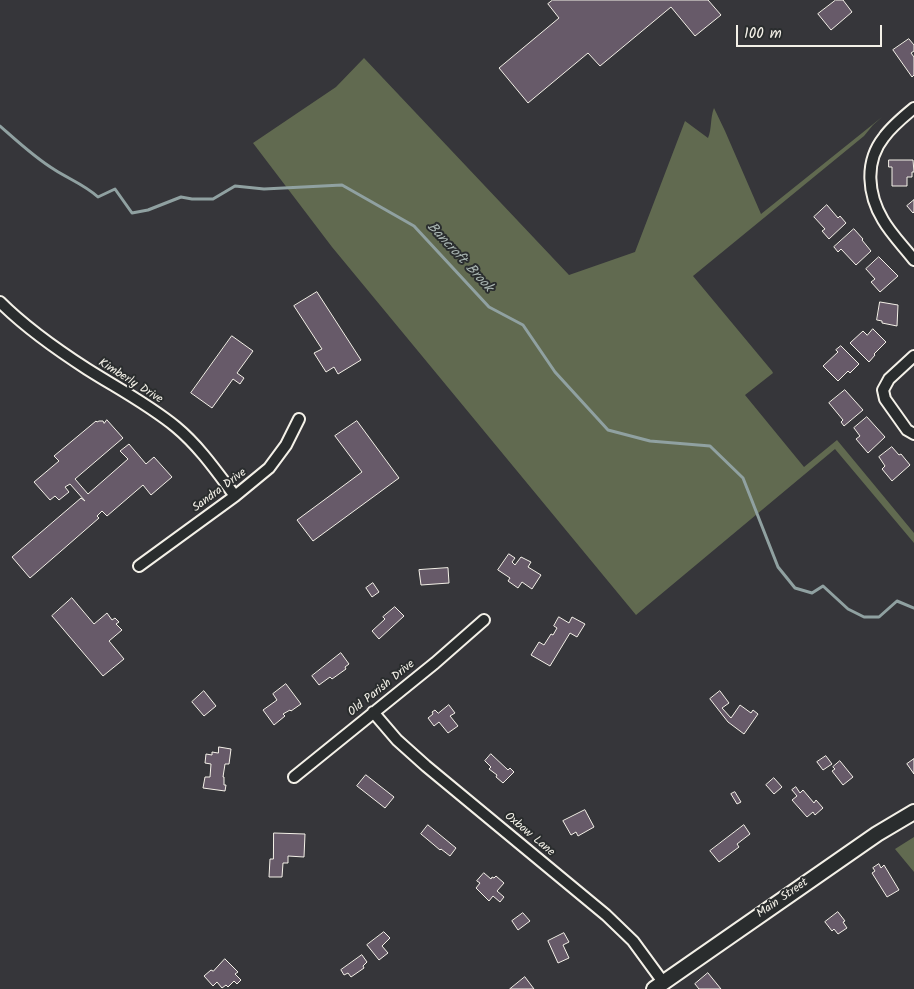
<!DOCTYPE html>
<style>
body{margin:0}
#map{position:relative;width:914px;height:989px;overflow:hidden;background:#36363a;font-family:Kalam,sans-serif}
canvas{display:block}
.scale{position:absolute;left:736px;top:25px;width:146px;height:22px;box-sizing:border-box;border:2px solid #f4f1e8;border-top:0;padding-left:6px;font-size:15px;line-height:18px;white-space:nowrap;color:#f4f1e8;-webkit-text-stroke:4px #2a2d2e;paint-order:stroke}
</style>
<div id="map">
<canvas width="914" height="989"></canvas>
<div class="scale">100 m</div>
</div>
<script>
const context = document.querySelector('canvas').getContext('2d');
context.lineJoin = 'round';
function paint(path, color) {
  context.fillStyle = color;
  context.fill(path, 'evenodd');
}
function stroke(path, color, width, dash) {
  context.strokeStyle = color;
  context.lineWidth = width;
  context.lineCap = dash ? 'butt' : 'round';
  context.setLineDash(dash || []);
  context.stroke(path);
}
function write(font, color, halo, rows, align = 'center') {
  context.font = font + ' Kalam,sans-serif';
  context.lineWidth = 4;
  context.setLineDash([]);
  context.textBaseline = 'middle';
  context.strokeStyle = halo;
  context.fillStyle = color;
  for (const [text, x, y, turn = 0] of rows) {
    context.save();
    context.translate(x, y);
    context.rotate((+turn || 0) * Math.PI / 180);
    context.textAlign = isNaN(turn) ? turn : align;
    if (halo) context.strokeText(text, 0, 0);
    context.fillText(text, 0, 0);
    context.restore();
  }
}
paint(new Path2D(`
 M364 58 569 275 635 252 685 121 708 138C712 129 710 118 714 108L725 131 761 214 882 117 873 125 864 136 693 276 772 371 773 373 745 395 804 467 837 440 914 533V543L835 449 636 615 332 247 253 143 336 87Z
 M914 837V872L895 849Z`), '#616a50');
stroke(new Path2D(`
 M0 126C17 141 35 158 55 170 69 179 85 185 98 197L115 189 132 213 148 210 181 197 192 199H213L235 186 264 189 342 185 414 226 489 307 523 325 555 372 608 430 650 441 710 446 743 478 778 567 795 588 812 593 823 586 848 609 864 617H879L897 601 914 608`), '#90a1a1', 3);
const building = new Path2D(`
 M553 0H708L721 15 695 36 671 7 600 66 588 53 528 103 499 68 559 18 548 4Z
 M836 0H843L852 12 831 30 818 14Z
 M909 39 914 45V51L911 53 914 57V75L912 77 893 50Z
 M889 160H913L914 172H912V177H907V186H892V167H889Z
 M914 200V212L913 213 907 206Z
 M827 205 838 218 840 216 846 223 829 239 822 231 825 229 814 217Z
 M854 229 863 239 862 240 871 251 856 265 841 249 838 252 834 247Z
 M879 257 898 276 880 292 871 282 875 279 866 269Z
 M317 292 361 360 338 374 334 367 326 372 314 353 322 349 294 306Z
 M880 302 898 305 897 326 882 323V321L877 320Z
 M873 329 886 342 874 354 875 355 869 362 850 343 863 331 867 335Z
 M232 336 253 351 237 373 244 378 240 384 233 379 212 408 191 393Z
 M841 346 859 364 850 373 848 371 838 381 823 366 838 352 836 350Z
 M845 390 863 410 844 426 841 422 843 420 829 403Z
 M867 417 885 437 868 453 856 439 860 436 854 428Z
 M107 420 123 438 75 479 88 494 128 459 120 451 129 444 146 464 154 457 172 477 151 495 143 485 107 516 102 511 97 516 99 518 30 578 12 557 81 498 85 501 70 484 65 487 69 492 59 500 55 496 50 500 34 482 59 461 54 456 96 421 97 422 99 421H103L104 423Z
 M357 421 399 478 313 541 297 520 362 472 335 436Z
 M892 447 899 455 901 454 910 465 892 481 882 469 885 466 879 457Z
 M509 554 515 558 512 562 515 565 521 557 531 562 528 567 541 575 532 589 522 582 518 588 508 581 510 578 498 570Z
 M448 568 449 583 421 585 419 570Z
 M373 583 379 592 372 597 366 588Z
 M72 598 94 624 107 613 112 620 115 618 119 622 116 624 122 630 109 641 124 659 103 676 52 616Z
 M395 607 404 616 379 639 372 631 385 619 383 617Z
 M559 617 569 623 572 617 585 624 577 637 570 633 550 666 531 655 539 642 544 645 551 634 553 635 557 628 554 626Z
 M341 653 349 664 345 667 346 669 332 679 330 677 319 685 312 676Z
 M286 684 301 704 291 711 290 710 283 714 285 716 274 725 263 710 277 700 273 694Z
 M204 691 216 706 204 716 192 702Z
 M720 691 729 703 722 708 731 718 740 705 751 713 753 710 758 714 744 734 728 722 710 699Z
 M449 705 455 713 450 716 458 726 448 733 439 722 434 726 428 718 433 714 432 712 435 710 438 713Z
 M219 747 231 749 229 764H225L223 777H224V785H226L225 791 203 788 205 777H210L211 764 205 763 206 754 212 755V752L218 753Z
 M491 754 508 770 510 768 514 772 503 783 496 777 497 775 489 769 491 767 485 761Z
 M826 756 832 764 823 770 817 762Z
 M914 759V774L907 764Z
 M840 761 853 777 843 785 832 771 835 769 833 767Z
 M366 775 394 797 385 808 357 786Z
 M774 778 782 787 774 794 766 785Z
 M796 787 800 793 803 790 814 803 816 800 823 808 815 815 813 812 807 817 792 800 797 796 792 790Z
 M735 792 741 802 737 804 731 794Z
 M585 810 594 827 578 836 576 832 571 835 563 821Z
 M428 825 456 848 450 856 441 849 440 850 421 834Z
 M744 825 750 834 737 844 739 847 719 862 710 851Z
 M274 833 305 834 304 857 288 856V863H283L282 877H269L270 859H273Z
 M879 864 881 868 884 865 899 890 887 897 872 873 875 871 873 868Z
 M484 873 491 879 492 877 494 878 496 876 504 883 497 891 504 897 500 902 493 896 489 901 476 888 480 883 477 881Z
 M838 912 845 921 843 922 847 928 838 934 834 929 832 931 825 922Z
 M523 913 530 921 518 930 512 921Z
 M384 932 390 938 382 946 388 953 379 960 367 945Z
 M564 933 569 942 563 945 569 958 558 963 548 941Z
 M362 955 367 962 363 966 364 968 351 977 348 973 344 975 341 970Z
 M225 959 238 972 235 974 241 980 237 984 234 981 228 987 226 985 222 988 217 982 213 986 204 976 211 970 213 971Z
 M708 973 721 989H699L695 984Z
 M525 977 534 989H510Z`);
paint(building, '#675a69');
stroke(building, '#f4f1e8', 1);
const street = new Path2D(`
 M914 108C903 117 892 126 884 137 864 162 868 195 883 220 891 234 904 247 914 260
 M0 302C26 328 56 349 87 369 117 388 148 404 176 427 199 446 217 472 235 496
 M914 356 889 379 883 390 885 399 907 430 914 434
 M139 566 235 496 269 468 286 445 299 419
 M373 712 397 740 426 766 606 915 633 941 663 982
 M294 777 435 663 484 620`);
const secondary = new Path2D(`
 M654 989 877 834 914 812`);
stroke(street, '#f4f1e8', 14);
stroke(secondary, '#f4f1e8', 18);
stroke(street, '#2a2d2e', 10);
stroke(secondary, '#2a2d2e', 14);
write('12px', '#f4f1e8', '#2a2d2e', [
 ["Kimberly Drive",130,382,32],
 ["Sandra Drive",220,491,-37],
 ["Old Parish Drive",382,689,-39],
 ["Oxbow Lane",529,835,40],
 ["Main Street",783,899,-35]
]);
write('italic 14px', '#a9b5b2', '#2a2d2e', [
 ["Bancroft Brook",459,258,47]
]);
</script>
